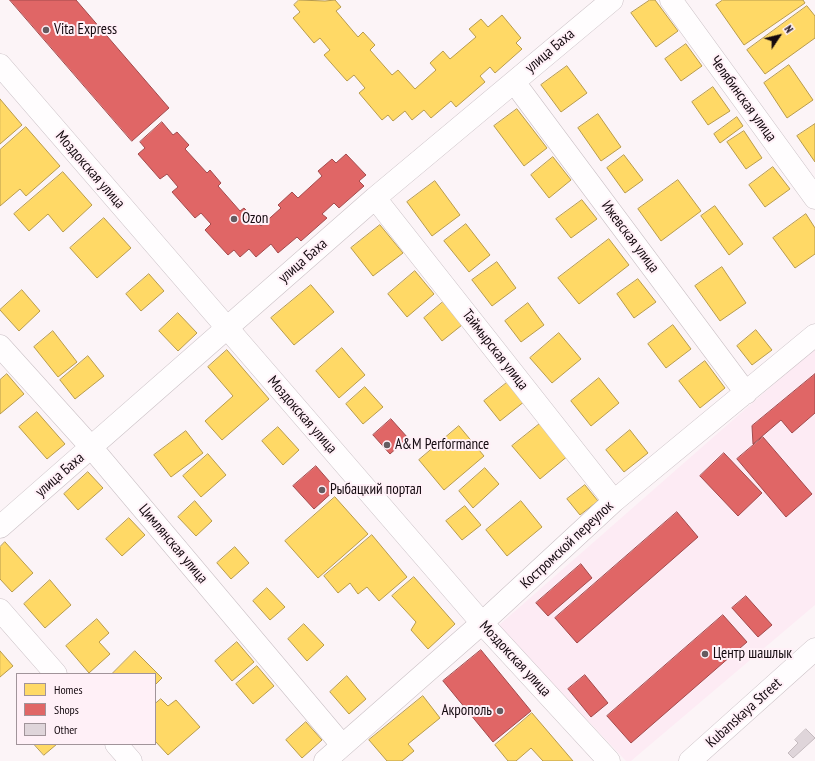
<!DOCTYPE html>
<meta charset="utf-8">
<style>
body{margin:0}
#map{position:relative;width:815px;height:761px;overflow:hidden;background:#fcf4f7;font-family:"PT Sans Narrow",sans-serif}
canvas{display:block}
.legend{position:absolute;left:16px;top:673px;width:140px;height:72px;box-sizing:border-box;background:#fff0f7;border:1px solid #a1949a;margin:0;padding:5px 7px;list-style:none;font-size:12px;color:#14090f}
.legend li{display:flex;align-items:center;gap:8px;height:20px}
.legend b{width:20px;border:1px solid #a1949a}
.north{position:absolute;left:759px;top:16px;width:40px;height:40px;-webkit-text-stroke:3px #fff0f7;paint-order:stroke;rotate:55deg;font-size:11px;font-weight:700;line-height:16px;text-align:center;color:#14090f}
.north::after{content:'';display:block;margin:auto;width:14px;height:18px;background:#14090f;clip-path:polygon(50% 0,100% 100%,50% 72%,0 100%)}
</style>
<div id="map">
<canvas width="815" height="761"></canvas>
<ul class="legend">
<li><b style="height:11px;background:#ffd966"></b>Homes</li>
<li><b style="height:11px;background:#e06666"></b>Shops</li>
<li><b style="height:11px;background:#dfd5da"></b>Other</li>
</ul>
<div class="north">N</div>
</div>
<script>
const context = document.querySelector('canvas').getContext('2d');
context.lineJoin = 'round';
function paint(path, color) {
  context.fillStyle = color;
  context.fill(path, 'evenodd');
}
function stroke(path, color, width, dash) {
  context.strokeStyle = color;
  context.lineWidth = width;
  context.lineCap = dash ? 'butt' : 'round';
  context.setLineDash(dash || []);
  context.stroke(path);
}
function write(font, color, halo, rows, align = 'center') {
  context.font = font + ' "PT Sans Narrow",sans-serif';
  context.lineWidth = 4;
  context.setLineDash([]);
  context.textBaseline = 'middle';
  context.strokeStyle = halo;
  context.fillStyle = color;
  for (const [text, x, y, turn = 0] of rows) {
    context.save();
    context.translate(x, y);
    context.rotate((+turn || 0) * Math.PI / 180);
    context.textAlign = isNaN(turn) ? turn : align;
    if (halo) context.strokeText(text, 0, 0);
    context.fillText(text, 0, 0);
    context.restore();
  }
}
paint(new Path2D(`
 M815 348V605L631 761H626L498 626Z`), '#fdebf4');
const homes = new Path2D(`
 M299 0 325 1 335 0 341 7 336 11 358 37 363 32 375 45 370 50 392 75 398 70 415 89 436 70 430 63 443 51 450 59 476 37 469 29 481 19 488 27 502 15 521 38 516 43 522 49 495 73 490 67 480 76 485 82 456 107 451 101 431 118 424 110 412 120 405 111 393 121 388 115 382 120 359 93 365 88 354 75 347 81 324 55 330 50 320 38 314 43 293 18 300 12 294 5Z
 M650 0H655L678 31 656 47 631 13Z
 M723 0H803L805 3 744 45 716 5Z
 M807 6 815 16V38L765 74 747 50Z
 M686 44 702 66 681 81 665 59Z
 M789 65 813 100 787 118 764 83Z
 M567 66 587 93 561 112 541 85Z
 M713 87 730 111 708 125 692 102Z
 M0 99 22 125 0 144Z
 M517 109 547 148 524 166 494 126Z
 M598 114 621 147 601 161 578 128Z
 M737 117 743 126 720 143 714 134Z
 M815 124V162L797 136Z
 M26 127 60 166 26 196 20 189 0 206V150Z
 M744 131 762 158 746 169 727 142Z
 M624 155 643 180 625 193 607 168Z
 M553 157 571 180 549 198 531 175Z
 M773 167 790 189 765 207 749 185Z
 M63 172 92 205 63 232 48 214 29 231 14 214Z
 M678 180 701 211 661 241 638 209Z
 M435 181 460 215 432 236 407 202Z
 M582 200 597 219 571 238 556 219Z
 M715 206 743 244 729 255 701 216Z
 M806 214 815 228V254L795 268 773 238Z
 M104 218 131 248 97 278 70 248Z
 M466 224 490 255 469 272 444 241Z
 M380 225 403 253 373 276 351 248Z
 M609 239 629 265 579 304 558 278Z
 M497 262 516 288 492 306 472 280Z
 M722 267 746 303 720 321 695 286Z
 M415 271 434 294 407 317 388 294Z
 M149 274 164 291 141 311 126 294Z
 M638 279 656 302 634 318 617 294Z
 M311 285 334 312 294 345 271 318Z
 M22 290 40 311 19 331 0 310Z
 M443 302 462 325 442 341 424 318Z
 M528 303 544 325 521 342 505 321Z
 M178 313 197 333 178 351 159 331Z
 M673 325 691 349 666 368 648 344Z
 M756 330 772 350 752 365 737 346Z
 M53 331 77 362 58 377 34 347Z
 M559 333 581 359 552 383 530 358Z
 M342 348 365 375 339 398 316 371Z
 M227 350 269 399 222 440 205 421 233 396 208 367Z
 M88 356 104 376 75 399 60 380Z
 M705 361 725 388 700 408 679 381Z
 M7 374 24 394 0 414V380Z
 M599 378 619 403 591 426 571 401Z
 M509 381 525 401 500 421 484 401Z
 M365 387 383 407 363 424 346 404Z
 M37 412 65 444 47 459 19 427Z
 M542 422 569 455 540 479 512 446Z
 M459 426 484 456 444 490 419 460Z
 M278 427 299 450 283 465 262 441Z
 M630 430 648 453 624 472 606 450Z
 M186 431 203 453 171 477 154 455Z
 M208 454 226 475 201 497 183 476Z
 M485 468 499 484 473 508 459 491Z
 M88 472 103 488 78 510 64 494Z
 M585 485 598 501 580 515 567 499Z
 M335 497 368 534 318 578 285 541Z
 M195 501 212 521 196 536 178 517Z
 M521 501 542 527 507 556 486 530Z
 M465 506 481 525 462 540 446 521Z
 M129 518 145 535 122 556 106 539Z
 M372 535 407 577 379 601 367 587 358 594 350 583 338 593 324 576Z
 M5 542 33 573 12 592 0 579V547Z
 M235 547 249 563 231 579 217 563Z
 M414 577 455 624 428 649 411 630 416 622 392 596Z
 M50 580 71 605 45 628 24 604Z
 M267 588 285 607 270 620 253 601Z
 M97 619 109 633 99 642 110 654 89 673 66 646Z
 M304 624 324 645 307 661 288 639Z
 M237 642 254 662 232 681 215 661Z
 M0 651 13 666 0 677Z
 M135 651 162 678 155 685V674H112Z
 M257 666 274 686 253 704 236 684Z
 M347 676 366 699 349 714 330 692Z
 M423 696 440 718 408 744 414 751 402 761H387L369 740Z
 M161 699 168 706 176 700 200 727 168 755 155 741V704Z
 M532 713 573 761H543L531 748 516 761H508L495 745Z
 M306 722 322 740 302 758 286 740Z
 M34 744H57L44 755Z`);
paint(homes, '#ffd966');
stroke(homes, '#b89b4c', 1);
const shops = new Path2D(`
 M10 0H76L169 108 132 141Z
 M162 122 173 135 177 132 189 145 185 149 207 173 210 170 221 183 218 186 240 211 244 208 261 226 281 208 278 205 292 192 298 198 322 176 318 171 332 159 336 163 346 154 366 175 359 181 364 186 339 208 334 203 322 214 327 218 301 241 297 237 278 253 271 244 256 257 249 249 240 257 234 250 228 255 205 230 211 224 201 213 195 218 172 192 178 187 167 174 160 179 138 154 145 148 140 142Z
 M815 374V413L792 433 781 420 753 444 752 426Z
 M391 419 408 438 390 454 373 435Z
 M763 437 812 494 786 517 737 459Z
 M724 453 762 493 738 516 700 476Z
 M316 466 336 489 314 509 293 486Z
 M677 512 698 537 577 643 555 618Z
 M581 564 592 578 548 616 536 603Z
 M746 596 772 625 758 637 732 608Z
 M723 615 747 642 631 743 607 716Z
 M481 650 531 711 493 742 443 681Z
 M585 675 608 703 591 717 568 689Z`);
paint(shops, '#e06666');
stroke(shops, '#a34a4c', 1);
const building = new Path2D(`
 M806 729 815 738 793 758 788 753 798 743 795 740Z`);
paint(building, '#dfd5da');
stroke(building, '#c5bbbf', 1);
const minor = new Path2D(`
 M671 0 815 198
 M514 82 746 393
 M375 198 614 501
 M0 346 91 447 342 745
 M0 527 375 198 612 0
 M0 610 56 674
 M116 744 131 761
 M325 761 482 623 614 501 815 335`);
const major = new Path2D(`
 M0 65 482 623 609 761
 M690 761 815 649`);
stroke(minor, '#cac0c5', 23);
stroke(major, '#cac0c5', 23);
stroke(minor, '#fffdfe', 22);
stroke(major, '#fffdfe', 22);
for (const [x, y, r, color] of [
 [46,30,4,"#655b60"],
 [234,219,4,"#655b60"],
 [387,445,4,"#655b60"],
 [322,490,4,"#655b60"],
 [705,654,4,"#655b60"],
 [500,711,4,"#655b60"]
]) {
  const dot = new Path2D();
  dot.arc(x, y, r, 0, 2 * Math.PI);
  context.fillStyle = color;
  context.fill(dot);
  stroke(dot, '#fff0f7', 1.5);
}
write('15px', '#14090f', '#fff0f7', [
 ["Vita Express",54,30],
 ["Ozon",242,219],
 ["A&M Performance",395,445],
 ["Рыбацкий портал",330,490],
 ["Центр шашлык",713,654],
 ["Акрополь",492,711,"right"]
], 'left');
write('15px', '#14090f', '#fff0f7', [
 ["улица Баха",550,51,-40],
 ["Челябинская улица",743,99,54],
 ["Моздокская улица",90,170,49],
 ["Ижевская улица",630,237,53],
 ["улица Баха",303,261,-41],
 ["Таймырская улица",495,350,52],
 ["Моздокская улица",302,415,49],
 ["улица Баха",60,475,-41],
 ["Цимлянская улица",173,544,50],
 ["Костромской переулок",567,545,-43],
 ["Моздокская улица",515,659,47],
 ["Kubanskaya Street",744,713,-42]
]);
</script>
